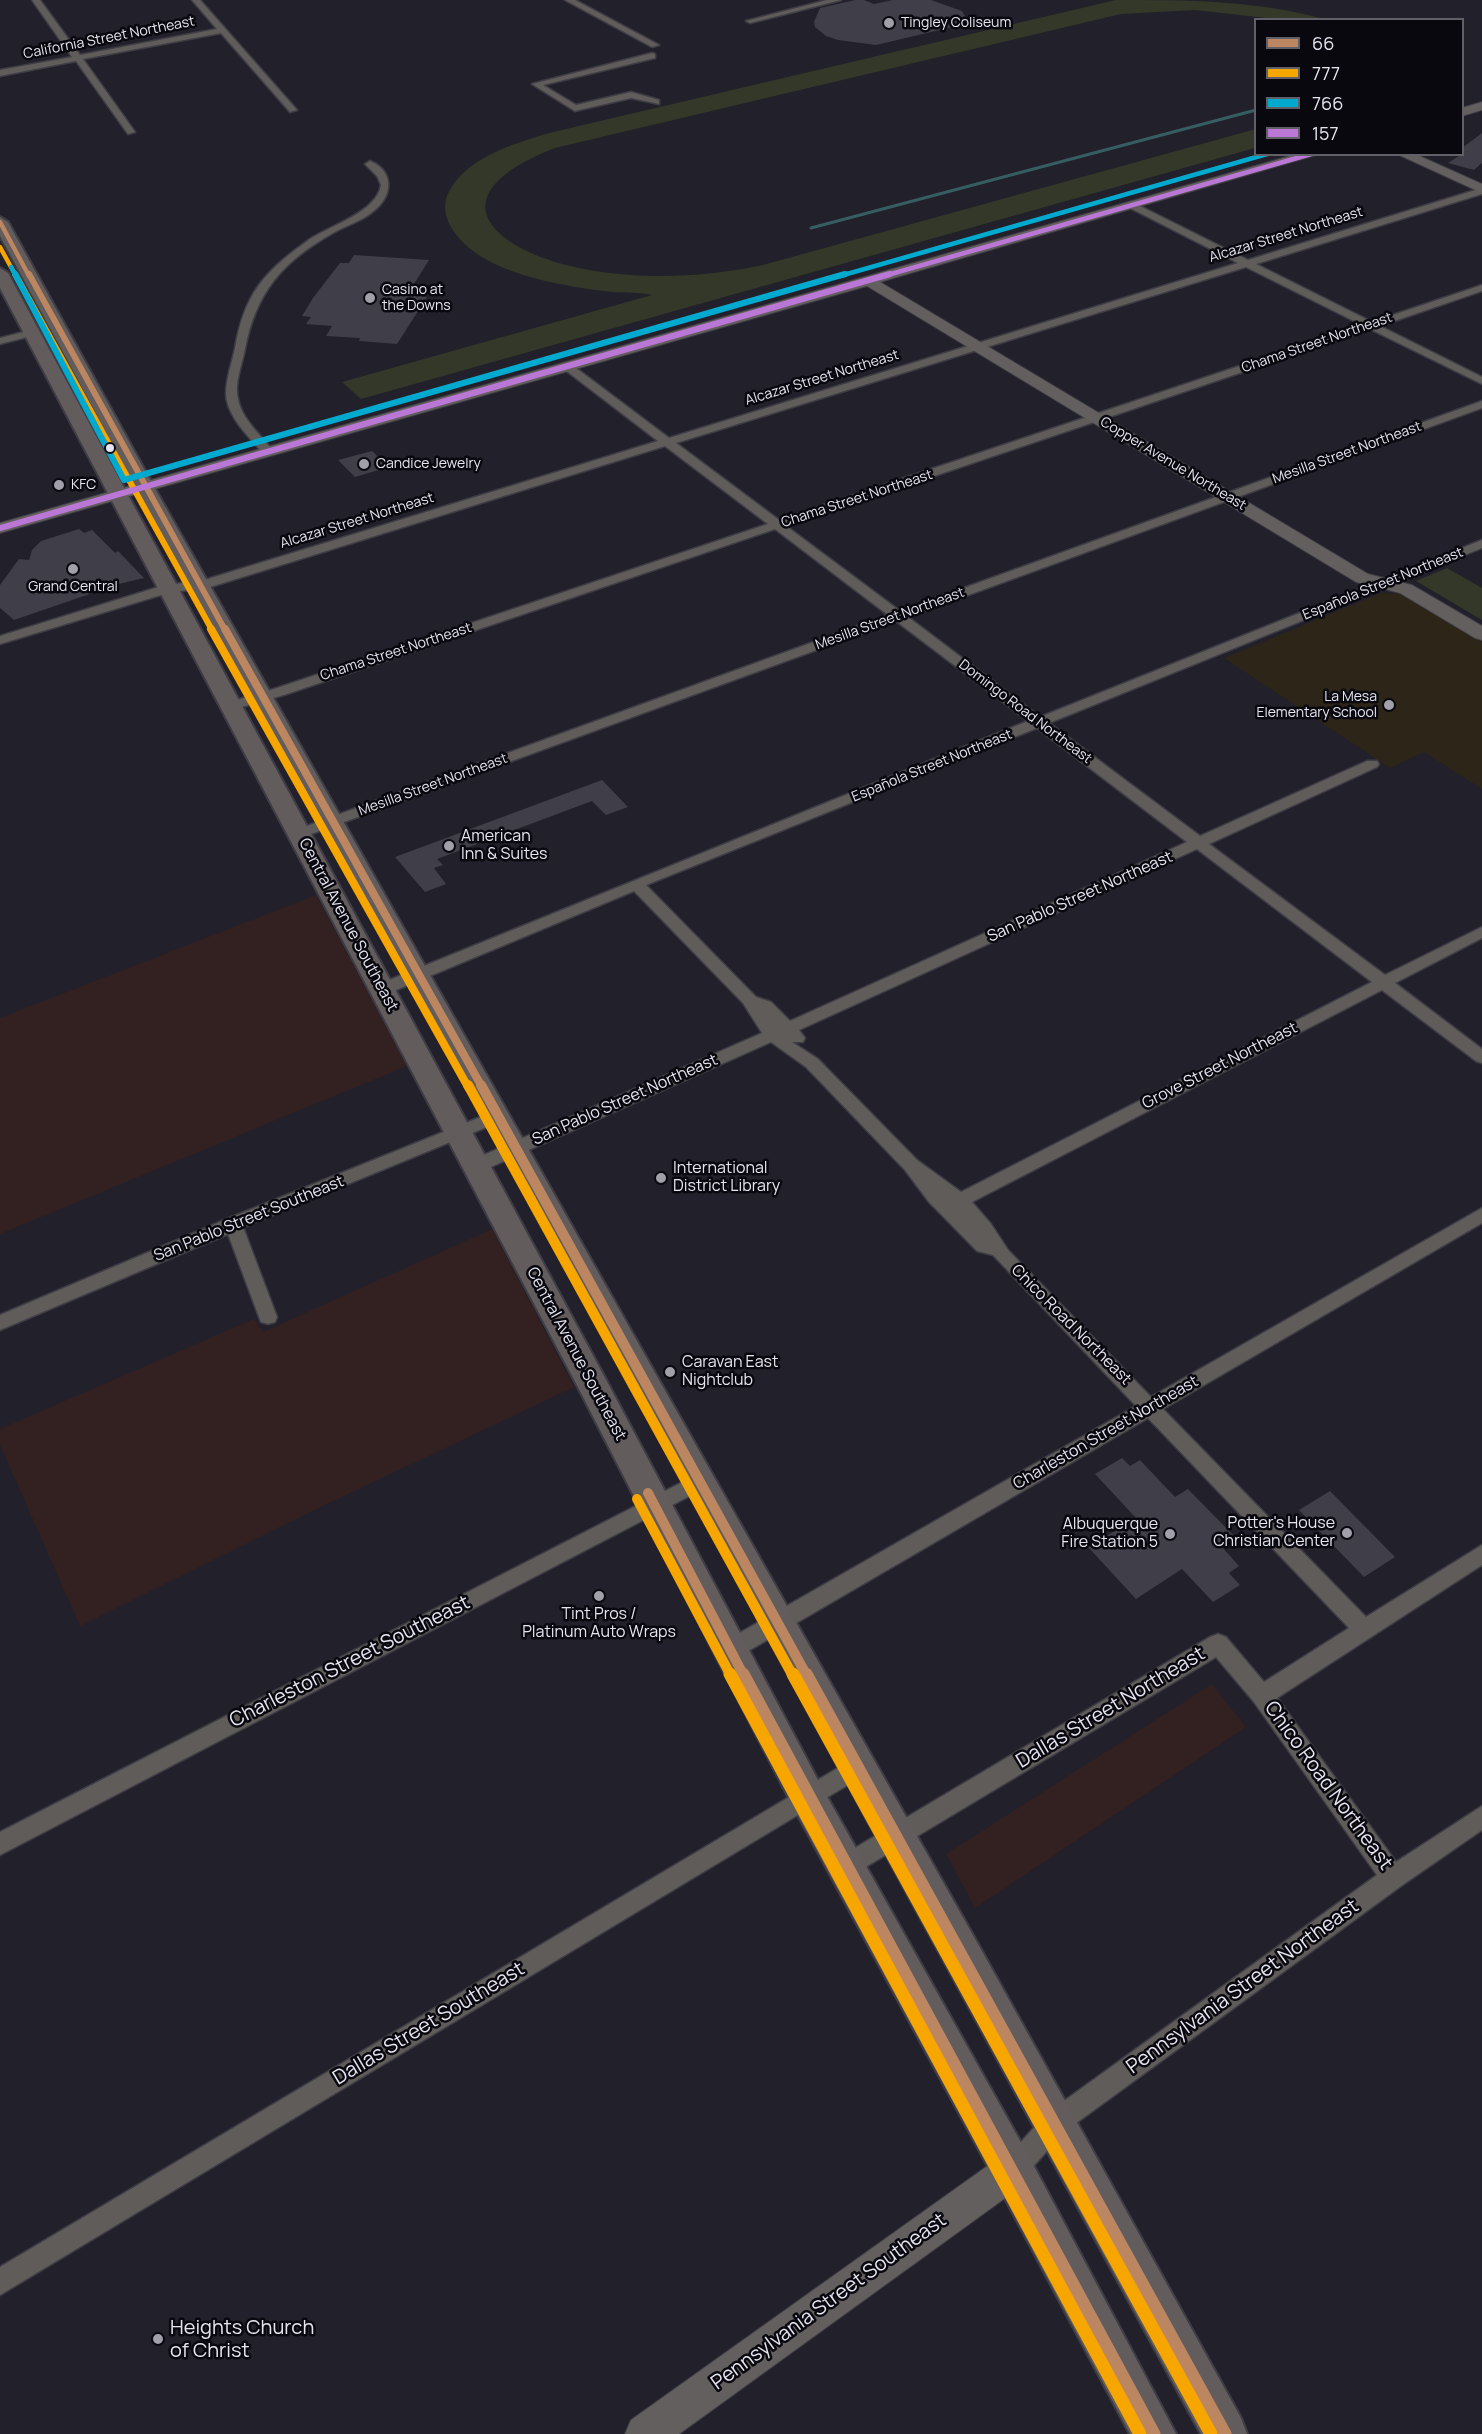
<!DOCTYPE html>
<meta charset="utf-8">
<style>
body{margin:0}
#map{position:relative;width:1482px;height:2434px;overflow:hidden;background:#22202a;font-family:Manrope,sans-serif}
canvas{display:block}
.legend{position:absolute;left:1254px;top:18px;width:210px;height:138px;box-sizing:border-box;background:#09080f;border:2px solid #616069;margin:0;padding:8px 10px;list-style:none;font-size:18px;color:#e5e4ef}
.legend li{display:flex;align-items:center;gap:12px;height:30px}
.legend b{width:30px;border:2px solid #616069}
</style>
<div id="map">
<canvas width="1482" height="2434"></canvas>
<ul class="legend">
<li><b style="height:8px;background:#bb8660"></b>66</li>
<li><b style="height:8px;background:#f7a600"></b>777</li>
<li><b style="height:8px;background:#00a9ce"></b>766</li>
<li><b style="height:8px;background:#ba77d6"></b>157</li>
</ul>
</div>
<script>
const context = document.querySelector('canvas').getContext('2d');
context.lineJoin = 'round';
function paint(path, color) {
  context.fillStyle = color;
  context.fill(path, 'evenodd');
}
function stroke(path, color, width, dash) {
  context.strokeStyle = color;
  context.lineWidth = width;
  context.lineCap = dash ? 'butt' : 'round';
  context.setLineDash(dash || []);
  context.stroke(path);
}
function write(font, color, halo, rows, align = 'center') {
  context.font = font + ' Manrope,sans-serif';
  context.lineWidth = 5;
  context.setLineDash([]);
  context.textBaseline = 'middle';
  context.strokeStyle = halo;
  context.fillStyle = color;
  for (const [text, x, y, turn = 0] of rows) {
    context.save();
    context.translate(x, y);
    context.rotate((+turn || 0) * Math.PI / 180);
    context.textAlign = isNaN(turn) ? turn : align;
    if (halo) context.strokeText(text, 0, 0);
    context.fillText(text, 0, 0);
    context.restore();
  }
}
paint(new Path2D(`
 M316 895 407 1066 0 1234V1018Z
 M492 1229 574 1387 302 1516 80 1626 0 1445V1429L254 1319 263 1332Z
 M1212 1684 1246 1727 975 1908 946 1854Z`), '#322120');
paint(new Path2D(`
 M1381 593 1403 594 1482 642V789L1424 752 1390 768 1224 658Z`), '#2c2518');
paint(new Path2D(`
 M1116 0C1187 0 1255 0 1324 19H1275L1195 10 1121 14 555 148C429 197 495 253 589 270 646 280 706 277 763 265L1256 129 1255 148 361 399 342 382 652 295C640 292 625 293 612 292 563 286 478 274 451 227 446 219 443 206 447 196 463 158 513 144 549 133Z
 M1447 568 1482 588V620L1416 581Z`), '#333828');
stroke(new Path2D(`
 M811 228 1256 110`), '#365e62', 3);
paint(new Path2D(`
 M855 0H864L874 4 893 0H931L962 11 969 23 876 45 838 40 826 36 815 27 814 22 820 8Z
 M1482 133V163L1474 170 1448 163 1462 154V148Z
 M354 255 429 260 407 295 427 297 397 344 359 341 360 338 326 336 332 326 306 324 311 317 302 316 313 298 340 263H349Z
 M372 451 389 467 355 477 338 460Z
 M79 529 84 533 92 530 115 553 118 551 144 578 119 584 14 620 0 608V585L19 559 29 560 32 550 41 541Z
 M602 780 628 807 606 815 592 801 437 859 443 865 434 868 446 884 425 892 395 857Z
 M1122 1458 1130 1466 1140 1460 1175 1497 1188 1489 1236 1538 1222 1547 1239 1566 1229 1573 1240 1585 1213 1602 1182 1569 1136 1599 1088 1547 1136 1518 1095 1474Z
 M1330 1491 1395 1557 1364 1577 1299 1510Z`), '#403e48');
const street = new Path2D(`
 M32 0H40L80 55 217 29 192 0H200L297 110 290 112 221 33 83 59 135 132 128 134 76 61 0 76V70L72 57Z
 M565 0H575L659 45 652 47Z
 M827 0H841L750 23 746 21Z
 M652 53 655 54V58L543 85 576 105 631 92 659 100V104L631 98 575 111 532 84Z
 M370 161C390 169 394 189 380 205 368 219 349 224 333 233 282 262 256 292 245 349 242 365 234 384 238 399 242 420 262 436 274 452L268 455 264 454C250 438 226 416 226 393 226 378 232 363 235 348 239 325 245 304 259 285 273 266 292 252 310 239 331 225 377 212 381 185L377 176 365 164Z
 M1482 188V194L1256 264 1372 322 1482 285V291L1380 326 1482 377V384L1370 329 786 526 900 611 1482 401V408L908 617 1040 717 1482 540V548L1049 723 1200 836 1367 761H1377L1379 764 1377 767 1209 844 1385 975 1482 927V938L1395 983 1482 1049V1063L1476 1061 1382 990 972 1202 991 1224 1008 1250 1151 1397 1482 1208V1223L1163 1409 1366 1617 1482 1545V1565L1277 1698 1396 1862 1482 1806V1830L1401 1886 1064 2132 1022 2179 1013 2183 1004 2179 1000 2170 1004 2161 1046 2114 1377 1875 1254 1702 1216 1657 854 1874 846 1877 838 1874 834 1866 838 1858 1210 1637 1218 1634 1226 1637 1264 1682 1349 1628 1148 1418 738 1657 730 1660 722 1657 719 1650 722 1643 1136 1406 993 1255 977 1251 929 1202 905 1170 806 1067 771 1042 482 1171 476 1172 470 1171 467 1166 470 1161 762 1033 743 1003 634 891 389 993H377L375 989 377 985 1028 721 896 621 303 837H293L291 834 293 831 888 615 775 529 284 695 231 710 224 706 226 703 274 689 768 524 665 446 207 588 171 592 0 644V636L165 585 201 581 658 441 564 369V365H572L669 438 1238 263 1130 208V204H1136L1248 260ZM1246 267 1362 325 779 520 676 443ZM1037 728 1187 842 790 1021 771 1002 756 997 646 885ZM1197 849 1372 982 961 1192 917 1160 818 1059 792 1042H803L805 1038 799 1030Z
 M31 330 36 333 35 335 0 344V338Z
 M498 1110 504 1112 507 1116 504 1120 243 1227 277 1317 275 1322 268 1324 261 1322 259 1317 228 1234 0 1330V1315L227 1219Z
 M700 1473 707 1475 710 1481 707 1487 0 1855V1832Z
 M858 1756 866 1760 869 1767 866 1774 0 2295V2267Z`);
const secondary = new Path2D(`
 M1482 102V110L1462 116V108Z
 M1297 154H1319L880 282 1368 574 1412 585 1482 626V640L1475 638 1400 593 1356 582 867 286 0 533V523Z
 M1397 154H1415L1482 184V193Z
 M1013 2152 1026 2157 1031 2170 1026 2183 679 2434H625L631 2420 1000 2157Z`);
const primary = new Path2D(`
 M0 217 8 222 154 487 978 1944 1241 2418 1247 2434H1201L502 1148 136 487 0 236Z
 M0 268 8 273 604 1376 820 1784 1028 2155 1176 2434H1130L998 2185 794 1808 580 1391 0 288Z`);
stroke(street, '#3e3c45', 3);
stroke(secondary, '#3e3c45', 2);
stroke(primary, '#3e3c45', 4);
paint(street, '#5f5c5a');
paint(secondary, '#635f5e');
paint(primary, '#625c5d');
stroke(new Path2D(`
 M0 222 29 276`), '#bb8660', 4.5);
stroke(new Path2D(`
 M29 274 225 630`), '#bb8660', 6);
stroke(new Path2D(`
 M225 629 482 1087`), '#bb8660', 8);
stroke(new Path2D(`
 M481 1085 807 1676
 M648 1493 744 1676`), '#bb8660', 10);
stroke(new Path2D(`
 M743 1674 1154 2434
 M806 1674 1225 2434`), '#bb8660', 13);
stroke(new Path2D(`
 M0 247 16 276`), '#f7a600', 4.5);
stroke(new Path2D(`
 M15 274 212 630`), '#f7a600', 6);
stroke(new Path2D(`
 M211 629 468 1087`), '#f7a600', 8);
stroke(new Path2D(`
 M468 1085 793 1676
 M637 1499 731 1676`), '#f7a600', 10);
stroke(new Path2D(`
 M730 1674 1140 2434
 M793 1674 1211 2434`), '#f7a600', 13);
stroke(new Path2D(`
 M11 267 16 276
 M840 276 1267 154`), '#00a9ce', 4.5);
stroke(new Path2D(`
 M15 274 124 480 845 274`), '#00a9ce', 6);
stroke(new Path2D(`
 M884 276 1311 154`), '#ba77d6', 4.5);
stroke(new Path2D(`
 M0 528 890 274`), '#ba77d6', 6);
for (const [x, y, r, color] of [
 [889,23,6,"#a19faa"],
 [370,298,6,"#a19faa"],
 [110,448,5,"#e5e4ef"],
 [364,464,6,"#a19faa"],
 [59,485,6,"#a19faa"],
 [73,569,6,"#a19faa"],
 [1389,705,6,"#a19faa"],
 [449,846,6,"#a19faa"],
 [661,1178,6,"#a19faa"],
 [670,1372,6,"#a19faa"],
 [1347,1533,6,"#a19faa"],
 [1170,1534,6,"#a19faa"],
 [599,1596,6,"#a19faa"],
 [158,2339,6,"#a19faa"]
]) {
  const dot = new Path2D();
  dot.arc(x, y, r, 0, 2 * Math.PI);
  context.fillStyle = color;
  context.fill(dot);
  stroke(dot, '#09080f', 2);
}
write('14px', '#e5e4ef', '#09080f', [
 ["Tingley Coliseum",901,23],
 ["Casino at",382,290],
 ["the Downs",382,306],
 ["Candice Jewelry",376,464],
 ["KFC",71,485],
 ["Grand Central",73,587,"center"],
 ["La Mesa",1377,697,"right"],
 ["Elementary School",1377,713,"right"]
], 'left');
write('14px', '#e5e4ef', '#09080f', [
 ["California Street Northeast",109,38,-11],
 ["Alcazar Street Northeast",1286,235,-17],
 ["Chama Street Northeast",1317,343,-19],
 ["Alcazar Street Northeast",822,378,-17],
 ["Mesilla Street Northeast",1347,453,-20],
 ["Copper Avenue Northeast",1173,464,31],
 ["Chama Street Northeast",857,499,-18],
 ["Alcazar Street Northeast",357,521,-17],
 ["Española Street Northeast",1383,584,-22],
 ["Mesilla Street Northeast",890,619,-20],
 ["Chama Street Northeast",396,652,-18],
 ["Domingo Road Northeast",1025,712,37],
 ["Española Street Northeast",932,766,-22],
 ["Mesilla Street Northeast",433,785,-20]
]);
write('16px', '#e5e4ef', '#09080f', [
 ["American",461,837],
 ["Inn & Suites",461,855],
 ["International",673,1169],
 ["District Library",673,1187],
 ["Caravan East",682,1363],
 ["Nightclub",682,1381],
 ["Potter's House",1335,1524,"right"],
 ["Christian Center",1335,1542,"right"],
 ["Albuquerque",1158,1525,"right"],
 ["Fire Station 5",1158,1543,"right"],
 ["Tint Pros /",599,1615,"center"],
 ["Platinum Auto Wraps",599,1633,"center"]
], 'left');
write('16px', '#e5e4ef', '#09080f', [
 ["San Pablo Street Northeast",1080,897,-24],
 ["Central Avenue Southeast",348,925,62],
 ["Grove Street Northeast",1220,1066,-27],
 ["San Pablo Street Northeast",625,1100,-24],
 ["San Pablo Street Southeast",249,1219,-22],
 ["Chico Road Northeast",1071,1325,45],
 ["Central Avenue Southeast",576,1354,62],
 ["Charleston Street Northeast",1106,1433,-30]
]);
write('20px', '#e5e4ef', '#09080f', [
 ["Charleston Street Southeast",350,1662,-27],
 ["Dallas Street Northeast",1111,1708,-31],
 ["Chico Road Northeast",1328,1786,54],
 ["Pennsylvania Street Northeast",1243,1987,-36],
 ["Dallas Street Southeast",429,2024,-31],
 ["Pennsylvania Street Southeast",829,2302,-36]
]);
write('20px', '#e5e4ef', '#09080f', [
 ["Heights Church",170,2328],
 ["of Christ",170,2351]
], 'left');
</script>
